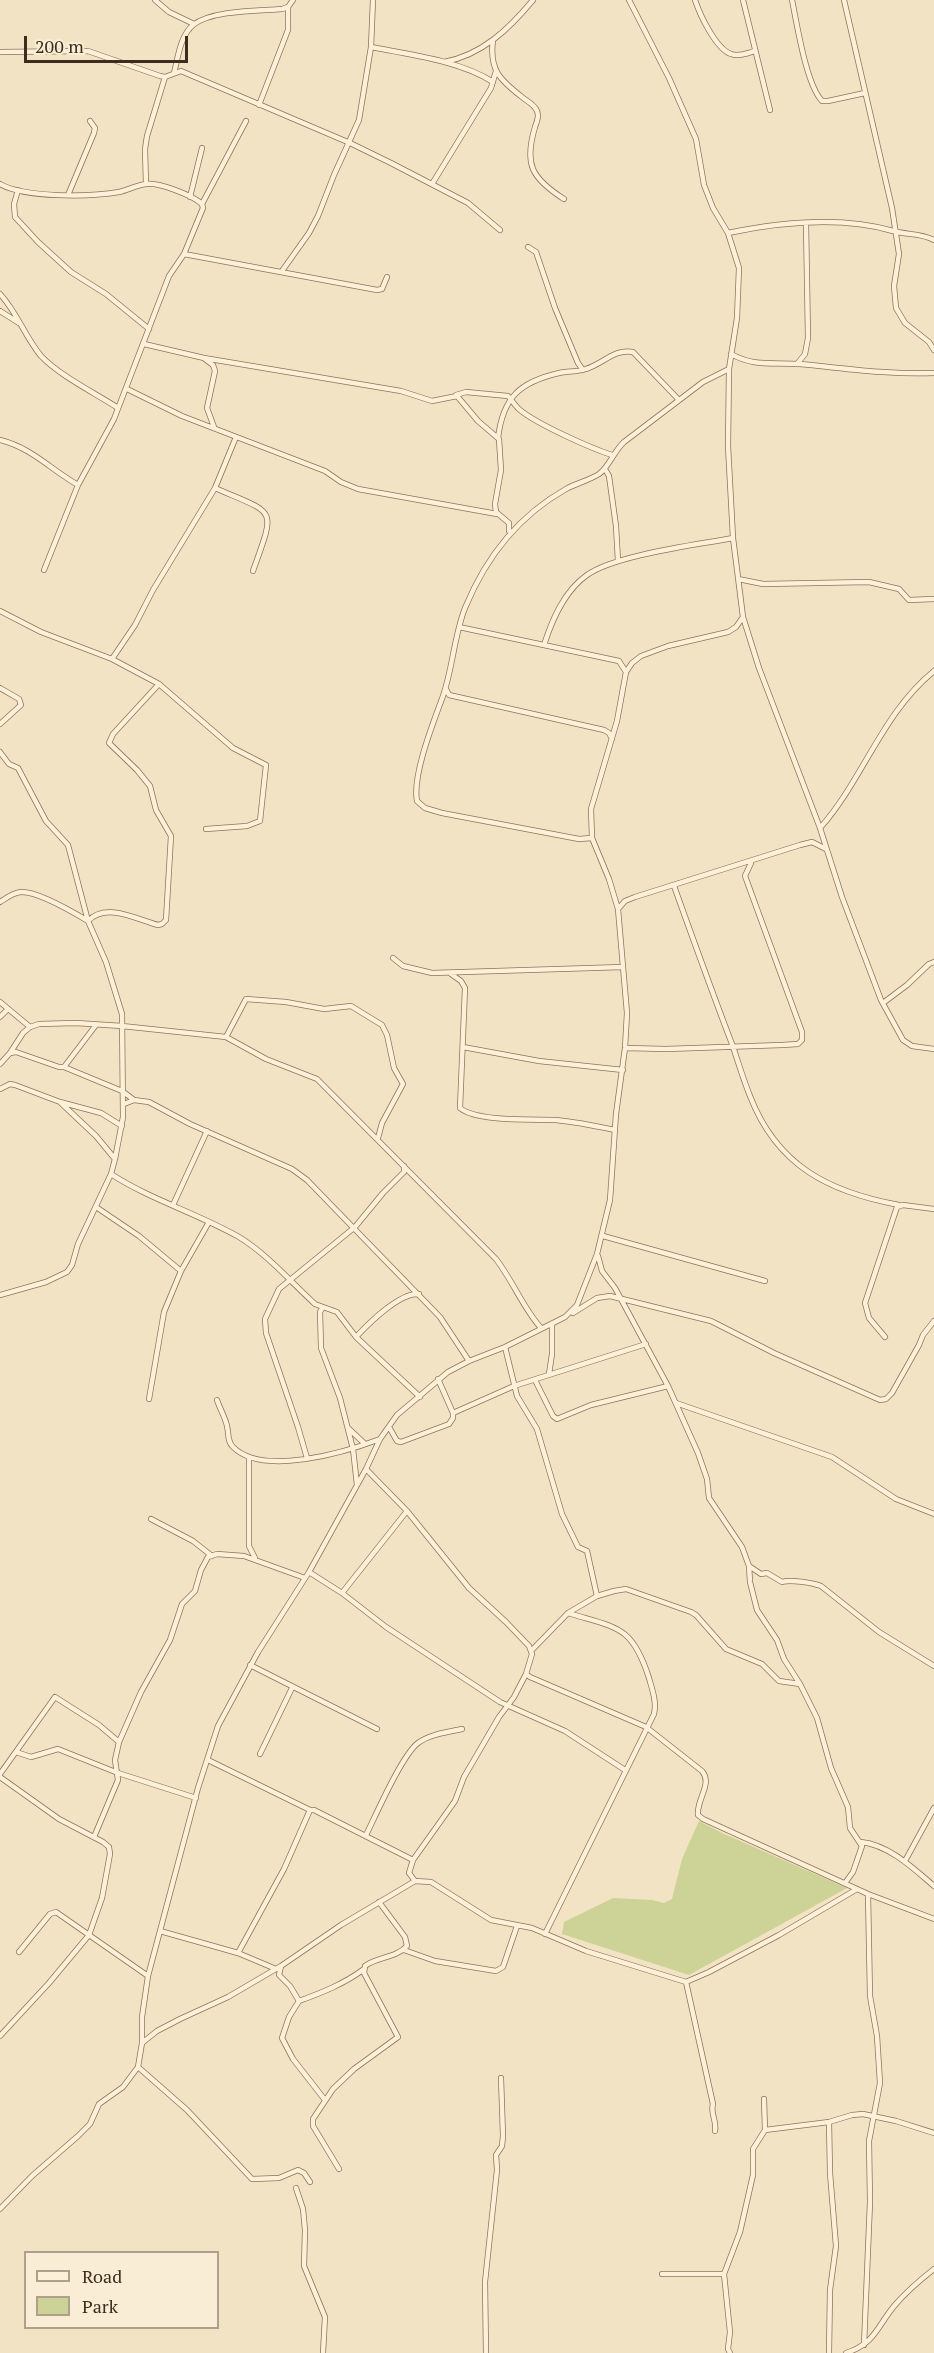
<!DOCTYPE html>
<style>
body{margin:0}
#map{position:relative;width:934px;height:2353px;overflow:hidden;background:#f2e3c4;font-family:"PT Serif",serif}
canvas{display:block}
.legend{position:absolute;left:24px;top:2251px;width:195px;height:78px;box-sizing:border-box;background:#f9edd5;border:2px solid #aea08c;margin:0;padding:8px 10px;list-style:none;font-size:18px;color:#3e2c1e}
.legend li{display:flex;align-items:center;gap:12px;height:30px}
.legend b{width:30px;border:2px solid #aea08c}
.scale{position:absolute;left:24px;top:36px;width:164px;height:27px;box-sizing:border-box;border:3px solid #3e2c1e;border-top:0;padding-left:8px;font-size:18px;line-height:21px;white-space:nowrap;color:#3e2c1e;-webkit-text-stroke:4px #f9edd5;paint-order:stroke}
</style>
<div id="map">
<canvas width="934" height="2353"></canvas>
<ul class="legend">
<li><b style="height:8px;background:#fcf0d9"></b>Road</li>
<li><b style="height:16px;background:#cdd297"></b>Park</li>
</ul>
<div class="scale">200 m</div>
</div>
<script>
const context = document.querySelector('canvas').getContext('2d');
context.lineJoin = 'round';
function paint(path, color) {
  context.fillStyle = color;
  context.fill(path, 'evenodd');
}
function stroke(path, color, width, dash) {
  context.strokeStyle = color;
  context.lineWidth = width;
  context.lineCap = dash ? 'butt' : 'round';
  context.setLineDash(dash || []);
  context.stroke(path);
}
paint(new Path2D(`
 M699 1821 722 1833 847 1888 689 1975 562 1934 564 1922 613 1898 652 1900 664 1903 672 1899 682 1859Z`), '#cdd297');
const minor = new Path2D(`
 M155 0 169 12 194 24
 M629 0 669 78 696 139 704 185 713 208 728 233 739 268 737 318 729 369 728 446 733 538 743 617 759 668 820 828 842 897 881 1000 903 1040 912 1046 934 1049
 M695 0C700 15 716 49 731 54 739 57 747 53 755 51
 M743 0 770 110
 M792 0C797 24 806 84 822 101H828L865 93
 M844 0 892 208 899 254 894 286 896 308 905 323 929 342 934 350
 M493 40C489 70 500 80 522 97 527 101 533 104 536 109 540 115 537 121 535 127 524 164 531 178 564 199
 M371 47C408 54 461 61 493 82
 M0 52 88 51 160 76 165 77 181 71 350 143 391 163 468 203 500 230
 M444 62C482 55 509 29 533 0
 M174 73C178 58 180 36 193 25 212 10 258 11 282 9L288 7 293 0
 M259 105 288 30V7
 M0 184C25 198 90 197 119 192 128 190 137 185 146 184 158 182 192 195 202 204L203 208 184 254 169 276 114 419 78 485 44 570
 M146 184 145 149 147 136 165 77
 M432 184 491 88 496 71
 M18 190 14 204 15 217 38 242 71 272 106 294 149 329
 M68 195 94 133 95 128 90 121
 M190 197 202 148
 M202 204 246 121
 M728 233C781 222 841 216 893 231 907 235 921 233 934 240
 M528 247 536 252 555 308 578 363 583 370
 M184 254 377 290 382 289 387 277
 M282 271 309 233 318 216 334 175 359 120 371 47 373 0
 M0 294C17 312 25 337 41 356 60 376 95 393 118 408
 M0 311 19 323
 M144 344 204 358 401 391 432 401 457 396 478 421 499 439 501 470 495 504 496 512 509 523V531
 M731 354C754 367 773 362 799 364 844 368 888 375 934 373
 M205 359 213 365 215 371 207 408 214 427
 M797 364 805 354 808 338 806 223
 M127 389 182 416 325 471 341 482 358 489 497 514
 M456 395 466 392 508 396C512 400 515 406 520 410 537 424 590 448 612 455
 M498 438C503 397 520 382 559 373 568 371 578 372 586 369 603 364 615 348 633 352L679 400
 M0 440C32 448 50 469 78 485
 M605 469 609 476 616 526 618 561
 M215 488C277 515 276 506 253 571
 M738 579 763 584 869 582 899 589 909 600 934 599
 M0 611 41 632 112 659 159 684 233 748 266 765 260 821 247 826 206 829
 M459 627 619 661 626 672
 M544 645C552 620 564 591 587 575 615 555 696 545 733 538
 M112 659 135 625 153 590 215 488 236 437
 M0 688 19 699 21 705 0 724
 M446 689 449 695 604 730 609 733 612 739
 M0 752 9 764 18 768 46 821 68 845 88 921
 M820 828C863 780 882 713 934 671
 M592 838 579 839 442 813 425 808 417 801C412 775 434 721 443 696 453 667 454 636 465 608 486 557 518 516 566 489 577 483 590 480 599 474 609 467 614 451 624 442L703 382 729 369
 M674 886C693 939 712 992 732 1044 738 1061 743 1079 750 1096 777 1166 829 1192 899 1205
 M0 902C6 898 14 892 22 892 39 892 73 912 88 921
 M618 909 625 901 635 897 800 845 812 842 826 849
 M393 958 403 966 432 973 623 967
 M451 974 461 981 465 988 460 1108C477 1122 533 1119 556 1120 576 1122 596 1126 615 1130
 M0 1002 30 1027
 M883 1003 907 985 929 964 934 962
 M0 1017 7 1010
 M226 1037 246 999 286 1002 324 1009 351 1006 382 1025 387 1035 394 1068 403 1084 382 1123 378 1138
 M463 1047 539 1061 623 1070
 M625 1048 666 1049 782 1045 798 1044 802 1040V1032L745 876 751 863
 M10 1053 23 1033 30 1027 39 1024 76 1023 122 1026 226 1037 266 1059 317 1079 496 1259C513 1281 523 1308 541 1328
 M0 1064 10 1053 16 1052 59 1067H64L96 1025
 M64 1067 122 1091 134 1100
 M0 1089 10 1084 15 1085 60 1102 101 1113 122 1126
 M61 1103 96 1136 115 1159
 M124 1104 134 1100 149 1102 190 1124 292 1169 307 1180 440 1317 469 1361
 M111 1174C151 1200 197 1213 239 1237 267 1254 291 1282 315 1304L323 1307 320 1312 321 1348 340 1398 353 1449 357 1485
 M173 1205 207 1131
 M96 1207 139 1236 181 1271
 M603 1236 765 1281
 M598 1256 602 1271 615 1288 668 1386 698 1453 707 1479 709 1498 742 1547 749 1566 750 1582 757 1610 777 1640 784 1659 800 1684 817 1718 831 1768 848 1807 850 1828 862 1846 853 1872 845 1883
 M0 1295 46 1282 67 1272 72 1265 78 1244 111 1174 115 1159 123 1117 122 1014 106 962 88 921C106 902 136 919 158 925L162 924 166 920 171 836 156 810 150 786 137 770 109 743 113 734 159 684
 M323 1307 337 1312 356 1337 420 1397
 M573 1313 597 1298 610 1296 711 1321 774 1353 880 1400 886 1399 892 1393 919 1345 923 1335 934 1321
 M356 1337C368 1324 400 1292 419 1294
 M885 1337 869 1318 865 1303 897 1207 903 1205 934 1209
 M505 1347 517 1396 537 1429 562 1514 578 1547 587 1551 597 1596
 M549 1374 552 1354V1324
 M535 1380 553 1416 557 1419 591 1405 668 1386
 M149 1399 164 1312 181 1271 209 1222
 M217 1400C220 1409 225 1417 227 1426 229 1434 227 1441 233 1447 263 1477 346 1452 380 1439
 M676 1403 832 1457 896 1499 934 1514
 M453 1413 514 1386 646 1344
 M389 1427 397 1441 401 1442 449 1424 453 1418V1413L438 1379
 M348 1428 365 1444
 M249 1458V1546L255 1558
 M307 1458 298 1427 266 1333 265 1319 279 1289 355 1227 383 1193 404 1172V1166
 M366 1469 407 1511 469 1588 506 1622 529 1646 532 1654 526 1674 530 1677 646 1727 702 1771C713 1784 696 1800 698 1815L703 1819 868 1894 934 1919
 M151 1519 193 1541 212 1556
 M749 1566 761 1574 767 1573 782 1582C790 1579 813 1583 821 1586L879 1632 934 1666
 M309 1572 342 1593 386 1627 500 1702 565 1731 625 1770
 M342 1593 407 1511
 M531 1651 568 1613 597 1596 614 1591 626 1589 691 1612 696 1615 726 1649 762 1664 779 1681 800 1684
 M250 1665 377 1729
 M119 1742 141 1692 170 1640 182 1604 195 1591 201 1570 208 1557 217 1554 244 1556 305 1578
 M16 1752 31 1757 58 1749 118 1773 196 1798
 M260 1754 292 1688
 M208 1760 310 1810
 M0 1774 55 1697 99 1725 119 1742 115 1760 118 1780 94 1837
 M0 1777 59 1819 103 1842 109 1847 110 1854 102 1898 89 1935 49 1983 0 2036
 M366 1835C376 1815 402 1755 418 1743 430 1734 449 1732 462 1729
 M861 1842C889 1845 913 1868 934 1886
 M905 1861 934 1808
 M415 1881 409 1873 413 1860 455 1801 464 1777 499 1717 514 1697 526 1674
 M160 1931 238 1953 276 1969
 M545 1934 654 1714C657 1702 652 1689 649 1678 632 1625 617 1628 568 1613
 M404 1950 435 1961 496 1971 503 1967 517 1926
 M19 1952 50 1914 56 1912 148 1976
 M238 1953 284 1869 310 1810H314L413 1860
 M281 1966 279 1975 290 1986 299 2001 289 2017 282 2038 293 2059 325 2100
 M686 1982 713 2104C710 2114 717 2120 715 2131
 M299 2001C321 1993 344 1984 364 1969
 M142 2043 157 2031 180 2019 228 1997 281 1966 341 1925 415 1881 431 1882 491 1920 532 1928 586 1951 686 1982 709 1972 779 1935 857 1889
 M138 2067 187 2110 252 2179 279 2178 298 2170 304 2173 310 2182
 M765 2130 829 2122 852 2115 863 2114 896 2121 934 2133
 M339 2169 313 2126V2119L333 2089 354 2069 398 2037 364 1973 365 1966C377 1957 396 1958 407 1946L405 1937 379 1902
 M296 2188 303 2209 305 2230 304 2266 325 2317 323 2353
 M0 2209 32 2176 78 2136 90 2124 99 2104 123 2087 138 2067 142 2043V2017L148 1976 198 1788 218 1726 258 1652 309 1572 366 1469 380 1439 397 1415 448 1372 469 1361 505 1347 565 1317 577 1305 597 1254 610 1200 616 1114 625 1048 627 1013 618 909 609 879 592 838 591 809 617 721 626 672 632 663 641 656 668 646 728 632 736 627 743 617
 M662 2274H724
 M864 2345 870 2202 869 2141 880 2083 877 2036 870 1996 868 1894
 M486 2353 485 2282 497 2170 496 2155 502 2146 503 2136 501 2078
 M730 2353 728 2349 730 2332 724 2274 740 2232 753 2175V2149L765 2130 764 2099
 M829 2353 830 2290 836 2246 830 2173 829 2122
 M846 2353C876 2343 877 2326 895 2305 907 2291 920 2280 934 2269`);
stroke(minor, '#8f7358', 6);
stroke(minor, '#fcf0d9', 4.5);
</script>
